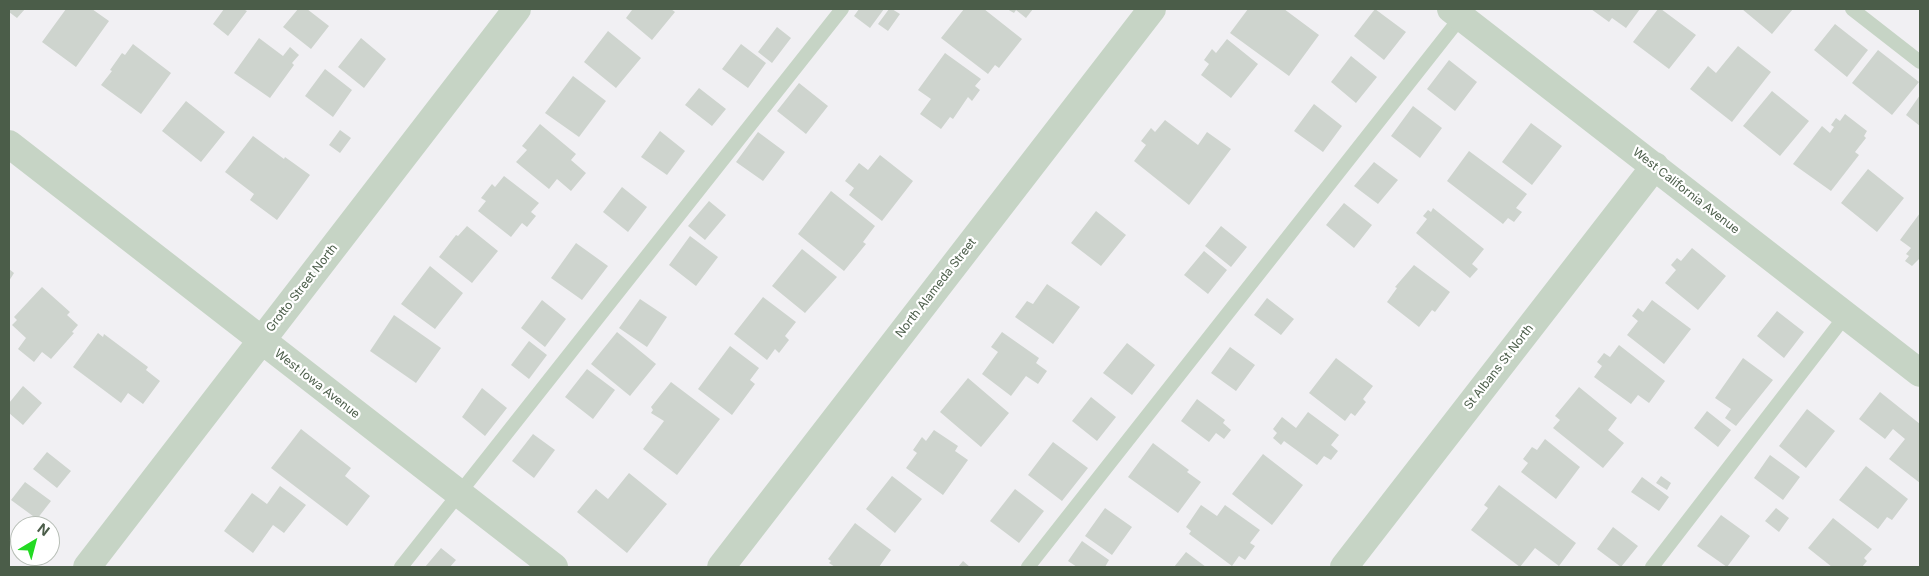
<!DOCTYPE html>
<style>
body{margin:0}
#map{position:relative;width:1929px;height:576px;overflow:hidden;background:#f1f0f3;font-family:Inter,sans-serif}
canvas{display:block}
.frame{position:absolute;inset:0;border:10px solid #4b5d49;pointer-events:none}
.north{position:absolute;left:10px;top:516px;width:50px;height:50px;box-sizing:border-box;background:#fff;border:1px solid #b7beb6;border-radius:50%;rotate:37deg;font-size:14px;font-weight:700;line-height:20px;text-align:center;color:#4b5d49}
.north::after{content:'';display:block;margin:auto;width:18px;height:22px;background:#23da23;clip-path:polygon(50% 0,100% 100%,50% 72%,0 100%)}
</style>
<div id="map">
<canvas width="1929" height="576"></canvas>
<div class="frame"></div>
<div class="north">N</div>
</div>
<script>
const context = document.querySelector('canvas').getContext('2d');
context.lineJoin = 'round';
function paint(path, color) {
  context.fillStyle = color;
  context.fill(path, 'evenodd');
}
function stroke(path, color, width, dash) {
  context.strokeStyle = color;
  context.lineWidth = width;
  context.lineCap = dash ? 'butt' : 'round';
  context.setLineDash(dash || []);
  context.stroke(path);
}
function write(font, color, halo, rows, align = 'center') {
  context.font = font + ' Inter,sans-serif';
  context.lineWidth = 4.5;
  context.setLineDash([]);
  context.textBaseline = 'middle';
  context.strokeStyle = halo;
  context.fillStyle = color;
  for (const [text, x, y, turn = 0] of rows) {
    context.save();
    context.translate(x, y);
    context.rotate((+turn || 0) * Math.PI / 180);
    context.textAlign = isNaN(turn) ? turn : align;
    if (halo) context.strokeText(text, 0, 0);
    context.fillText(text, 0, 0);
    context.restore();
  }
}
paint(new Path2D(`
 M9 9H25L17 18 9 12Z
 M66 9H92L109 21 76 67 42 42Z
 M224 9H243L247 11 228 36 213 24Z
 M298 9H307L329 26 311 49 283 27Z
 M630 9H671L675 12 652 40 626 18 632 10Z
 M859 9H884L870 28 854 16Z
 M889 9H892L900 14 888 31 878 24Z
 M964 9H984L1022 39 999 68 995 65 988 74 941 38Z
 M1007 9H1033L1026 18 1016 10 1014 13Z
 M1248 9H1284L1319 35 1289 76 1230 33Z
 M1375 9 1406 32 1384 60 1354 36Z
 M1591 9H1640L1626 28 1612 18 1609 22Z
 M1658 9H1661L1696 35 1669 69 1633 42Z
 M1742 9H1793L1772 34Z
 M1835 24 1868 50 1847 77 1814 50Z
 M777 27 791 38 772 63 758 52Z
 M608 31 641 58 616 88 584 62Z
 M259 38 283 56 290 47 299 55 292 63 294 65 270 98 234 73Z
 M361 38 386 59 364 88 338 67Z
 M1227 39 1258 64 1231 98 1201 75 1209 64 1204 60 1212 49 1216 53Z
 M133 44 171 73 141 114 101 85 112 71 110 70 122 53 125 55Z
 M741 44 766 63 748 88 722 69Z
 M1738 46 1771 72 1732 122 1690 89 1708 66 1716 73Z
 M1878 50 1919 82 1892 115 1852 83Z
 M945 53 981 79 975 86 980 90 972 101 968 97 953 119 950 117 941 129 920 114 931 99 918 90Z
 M1351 56 1377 77 1356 103 1331 82Z
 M1449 60 1477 82 1455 111 1427 89Z
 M325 69 352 90 333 117 305 96Z
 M573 76 606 101 579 137 545 113Z
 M799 83 828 106 806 134 777 111Z
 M699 88 726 109 712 126 685 105Z
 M1772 91 1809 121 1780 156 1743 126Z
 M1920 95V126L1906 115Z
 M186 101 225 132 201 162 162 131Z
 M1314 104 1342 126 1323 152 1294 131Z
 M1413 106 1442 128 1420 158 1391 136Z
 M1845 114 1867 131 1864 136 1866 138 1855 152 1859 155 1831 191 1793 164 1822 126 1830 133 1834 127 1831 125 1836 118 1840 121Z
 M1165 120 1198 145 1207 132 1231 149 1189 205 1134 161 1146 145 1141 141 1151 128 1155 132Z
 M1531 123 1562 146 1532 185 1502 162Z
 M540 124 576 154 571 160 586 173 571 191 557 179 549 189 516 162 527 150 522 146Z
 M340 130 351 138 340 153 329 145Z
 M660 131 685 151 667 175 641 157Z
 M758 132 785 152 763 181 736 162Z
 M253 136 284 159 285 157 310 175 277 220 250 200 254 194 225 172Z
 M1469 151 1527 194 1516 208 1522 212 1514 222 1508 218 1503 224 1447 181Z
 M880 155 913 181 882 221 849 195 854 188 845 181 859 163 868 170Z
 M1374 162 1398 180 1378 204 1354 186Z
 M1868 169 1904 198 1877 232 1841 203Z
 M504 176 539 203 531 212 536 216 527 227 522 223 511 237 478 211 486 201 481 198 492 184 495 187Z
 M622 187 647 207 628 232 603 212Z
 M831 191 875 226 863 242 866 244 844 271 798 234Z
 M709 201 726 215 705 240 688 226Z
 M1344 203 1372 225 1354 248 1326 225Z
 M1433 208 1484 249 1472 264 1478 269 1470 278 1416 233 1427 219 1423 216 1428 210 1431 212Z
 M1096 211 1126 235 1101 266 1071 243Z
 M1920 213V258L1912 266 1905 261 1909 256 1906 254 1911 248 1900 240Z
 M467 226 498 251 472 283 439 257 456 235 458 236Z
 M1221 226 1247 247 1231 267 1205 246Z
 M690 236 718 257 696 286 669 265Z
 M576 243 608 266 582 300 551 278Z
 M1692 248 1726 276 1698 310 1665 283 1676 270 1671 265 1677 258 1681 261Z
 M802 249 837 277 805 313 772 286Z
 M1204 251 1227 270 1208 294 1184 275Z
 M1414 265 1450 292 1435 312 1432 310 1419 327 1387 302 1397 288 1395 287Z
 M430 266 463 293 435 329 401 304Z
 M9 269 14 273 9 281Z
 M1047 284 1080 307 1053 344 1015 317 1027 301 1033 304Z
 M42 287 70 312 67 315 78 325 72 332 74 333 51 359 42 352 34 362 18 349 26 338 12 325 17 320 14 317Z
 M763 297 796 322 785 336 789 340 779 353 775 349 767 360 734 334Z
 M1267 298 1294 319 1281 335 1254 315Z
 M640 299 667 317 647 347 619 328Z
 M542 300 566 319 545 347 521 328Z
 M1652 300 1691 329 1664 364 1627 335 1638 321 1632 316 1638 308 1643 312Z
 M1777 311 1804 332 1784 358 1757 336Z
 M394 315 441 348 416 383 370 351Z
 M617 332 656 364 630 396 591 364Z
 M1002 332 1039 358 1036 363 1047 371 1038 384 1026 376 1011 396 982 374 998 352 991 347Z
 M98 333 103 337 104 334 148 367 146 370 160 381 143 404 128 393 121 403 73 367Z
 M529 341 547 355 529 379 511 365Z
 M1127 343 1155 365 1132 395 1103 373Z
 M1619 345 1665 381 1649 403 1638 395 1631 404 1594 377 1602 366 1597 362 1604 353 1610 357Z
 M730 346 759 368 750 380 755 384 732 415 698 389Z
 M1230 347 1255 365 1236 391 1211 373Z
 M1336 358 1373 386 1363 399 1366 402 1355 416 1351 413 1345 421 1309 393Z
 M1743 358 1773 380 1736 426 1725 418 1731 409 1715 398Z
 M587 369 615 390 593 419 565 397Z
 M968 378 1009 413 981 447 940 412Z
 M671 382 720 419 677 475 643 449 664 421 651 413 653 410 651 407Z
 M23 386 42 403 23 425 9 413V403Z
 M1579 387 1617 418 1608 430 1624 443 1603 468 1553 428 1560 420 1555 416Z
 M482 388 507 408 485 436 462 417Z
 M1880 392 1920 424V483L1889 459 1905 439 1893 429 1885 439 1859 419Z
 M1091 397 1116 417 1097 441 1072 421Z
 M1197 399 1225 420 1223 423 1231 430 1224 439 1216 433 1209 442 1181 421Z
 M1807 409 1835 431 1806 468 1779 446Z
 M1707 411 1731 430 1718 447 1694 428Z
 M1308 412 1339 435 1331 445 1338 451 1331 460 1324 456 1317 465 1284 441 1281 445 1273 438 1277 433 1273 429 1282 417 1296 428Z
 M301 429 351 468 345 476 370 496 347 526 271 468Z
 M934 430 958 446 955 451 968 460 943 495 906 468 917 453 913 450 922 437 926 441Z
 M533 434 555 450 534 478 512 461Z
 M1545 439 1580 467 1556 499 1521 472 1528 463 1523 459 1532 447 1537 450Z
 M1053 442 1088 468 1062 501 1028 475Z
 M1153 443 1189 470 1187 472 1201 482 1178 513 1128 477Z
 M47 452 71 471 57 488 33 469Z
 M1263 454 1303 485 1272 525 1232 494Z
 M1770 455 1800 477 1783 500 1754 478Z
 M1866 466 1908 499 1892 520 1887 517 1878 529 1839 500Z
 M629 473 667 504 627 553 577 512 596 489 608 499Z
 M892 476 922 499 895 533 866 509Z
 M1661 476 1671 483 1667 490 1656 483Z
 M1642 477 1669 497 1659 511 1631 492Z
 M25 482 51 501 37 519 11 500Z
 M1499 485 1576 543 1559 566 1535 548 1520 567 1471 530 1488 508 1484 505Z
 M280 486 306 505 284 533 273 525 253 553 224 531 252 493 267 504Z
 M1015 489 1044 511 1019 543 990 521Z
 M1201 505 1217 516 1225 505 1260 530 1250 543 1255 546 1245 560 1239 556 1232 566 1189 534 1191 531 1186 527Z
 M1105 508 1132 527 1112 555 1085 536Z
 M1776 508 1789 518 1779 532 1765 521Z
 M1721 515 1750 536 1727 567 1697 546Z
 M1833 518 1872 549 1864 558 1867 561 1862 567H1832L1808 548Z
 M855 523 891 550 879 567H835L829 563 831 561 828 559Z
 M1613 527 1638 546 1621 567 1597 549Z
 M1082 541 1109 560 1105 567H1077L1068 561Z
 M441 548 456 560 450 567H425Z
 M1186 552 1206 567H1174Z
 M963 561 970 567H958Z`), '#ced4ce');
stroke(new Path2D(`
 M1852 9 1920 62
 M401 567 842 9
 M1028 567 1461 17
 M1652 567 1846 315`), '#c6d4c5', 14);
stroke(new Path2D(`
 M1451 9 1920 373
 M9 144 554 567
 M87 567 517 9
 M721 567 1152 9
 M1344 567 1655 166`), '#c6d4c5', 28);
write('12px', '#4b5d49', '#fff', [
 ["West California Avenue",1686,191,38],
 ["Grotto Street North",302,288,-52],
 ["North Alameda Street",936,288,-52],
 ["St Albans St North",1499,367,-52],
 ["West Iowa Avenue",317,384,38]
]);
</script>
